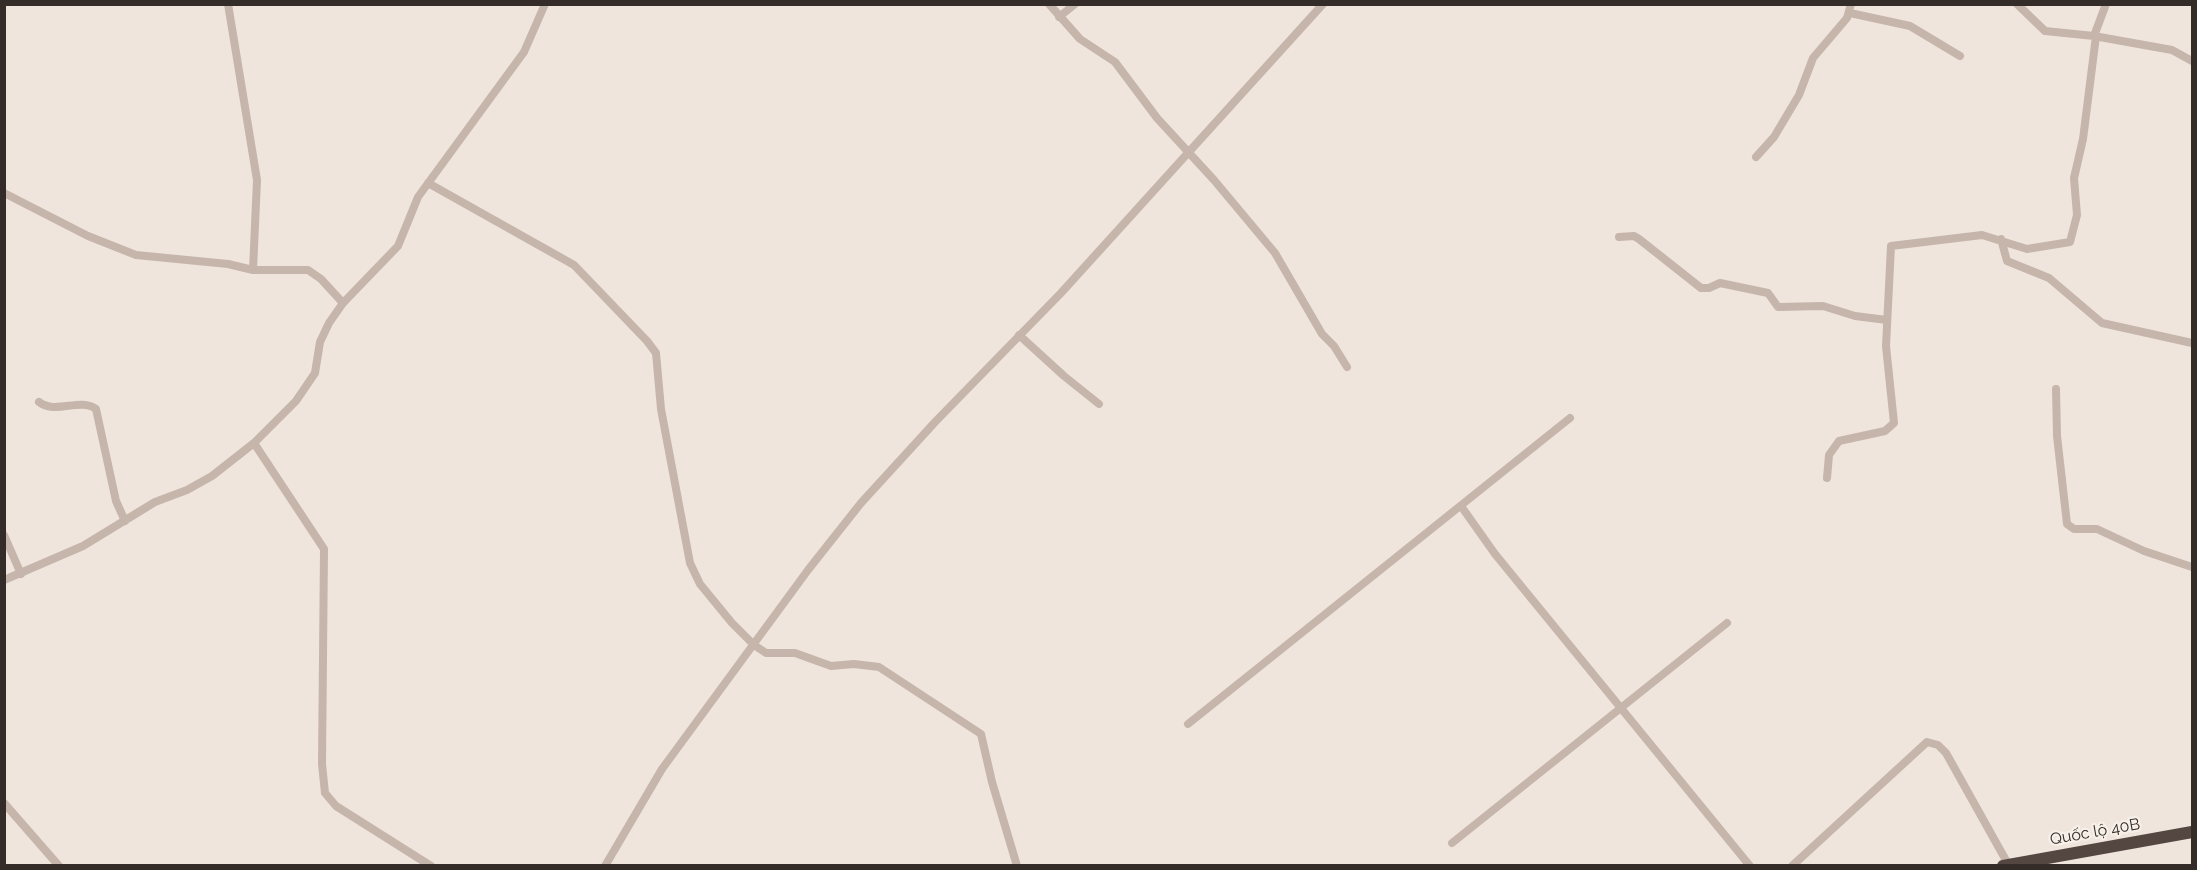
<!DOCTYPE html>
<meta charset="utf-8">
<style>
body{margin:0}
#map{position:relative;width:2197px;height:870px;overflow:hidden;background:#efe5dd;font-family:Raleway,sans-serif}
canvas{display:block}
.frame{position:absolute;inset:0;border:6px solid #342c29;pointer-events:none}
</style>
<div id="map">
<canvas width="2197" height="870"></canvas>
<div class="frame"></div>
</div>
<script>
const context = document.querySelector('canvas').getContext('2d');
context.lineJoin = 'round';
function stroke(path, color, width, dash) {
  context.strokeStyle = color;
  context.lineWidth = width;
  context.lineCap = dash ? 'butt' : 'round';
  context.setLineDash(dash || []);
  context.stroke(path);
}
function write(font, color, halo, rows, align = 'center') {
  context.font = font + ' Raleway,sans-serif';
  context.lineWidth = 4.5;
  context.setLineDash([]);
  context.textBaseline = 'middle';
  context.strokeStyle = halo;
  context.fillStyle = color;
  for (const [text, x, y, turn = 0] of rows) {
    context.save();
    context.translate(x, y);
    context.rotate((+turn || 0) * Math.PI / 180);
    context.textAlign = isNaN(turn) ? turn : align;
    if (halo) context.strokeText(text, 0, 0);
    context.fillText(text, 0, 0);
    context.restore();
  }
}
stroke(new Path2D(`
 M228 4 257 180 253 270
 M1049 4 1080 39 1115 62 1157 118 1214 180 1275 253 1322 334 1334 346 1347 367
 M2017 4 2045 31 2094 36 2172 50 2192 61
 M1850 13 1910 26 1960 56
 M1059 17 1075 4
 M2094 36 2106 4
 M1756 157 1774 137 1799 95 1813 58 1847 18 1851 4
 M428 183 574 265 647 341 656 353 661 409 690 563 700 584 732 623 754 645 766 653H795L831 666 854 664 879 667 981 734 992 782 1017 866
 M4 193 88 236 136 255 228 264 253 270H308L321 279 343 303
 M1619 237 1634 236 1639 239 1701 288H1709L1720 283 1768 293 1778 307 1823 306 1855 316 1887 320
 M2001 239 2007 261 2049 278 2102 323 2192 343
 M1019 335 1064 376 1099 404
 M2056 389 2057 436 2067 524 2074 529H2097L2144 551 2192 567
 M39 402C56 415 80 397 96 409L116 501 125 521
 M254 443 324 549 322 764 325 793 336 806 431 866
 M1827 478 1829 455 1839 441 1885 431 1894 423 1886 346 1891 246 1982 235 2027 249 2070 242 2077 215 2074 178 2083 139 2096 36
 M1461 506 1495 554 1750 866
 M4 535 21 574
 M4 580 83 546 155 502 187 490 212 476 254 443 296 401 315 373 320 342 329 323 343 303 398 246 418 197 524 52 545 4
 M1188 724 1570 418
 M4 803 59 866
 M1452 843 1727 623
 M605 866 662 769 808 570 861 503 936 421 1061 293 1323 4
 M1792 866 1927 742 1938 745 1946 753 2008 864`), '#c6b5aa', 8);
stroke(new Path2D(`
 M2003 866 2192 832`), '#544641', 12);
write('16px', '#342c29', '#f7f0e9', [
 ["Quốc lộ 40B",2095,832,-10]
]);
</script>
